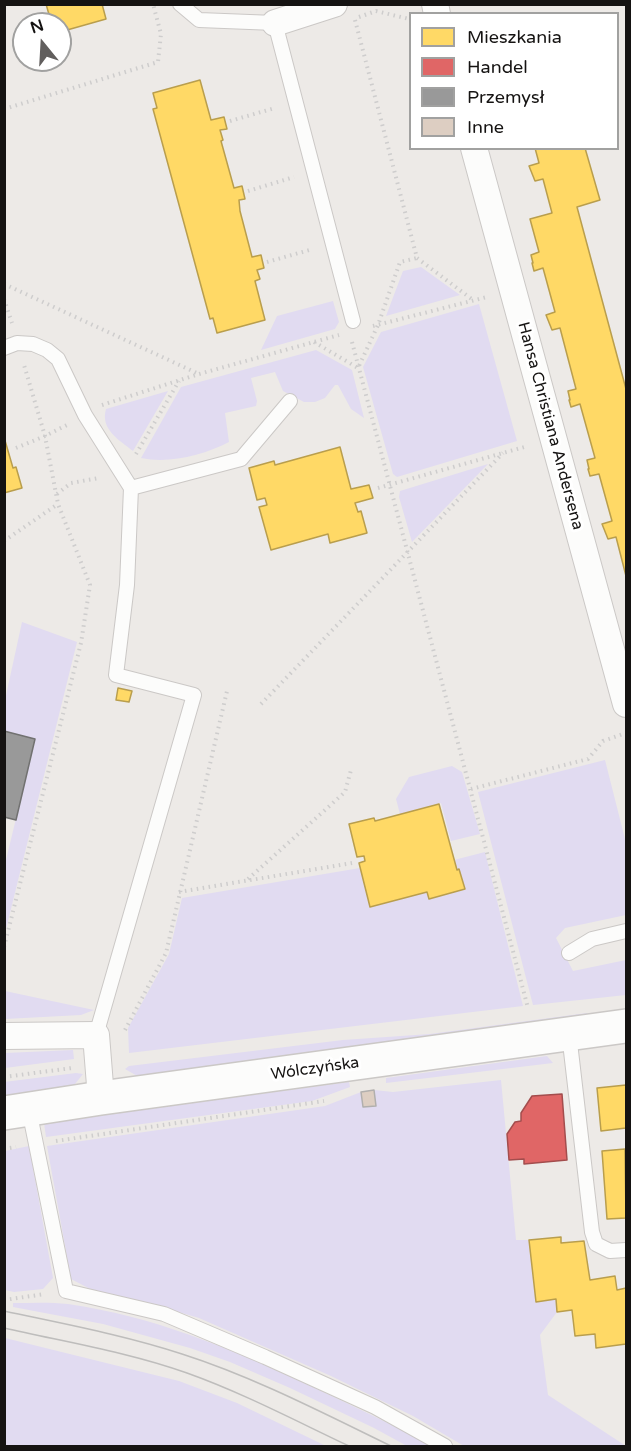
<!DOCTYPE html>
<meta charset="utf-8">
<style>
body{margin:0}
#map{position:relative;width:631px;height:1451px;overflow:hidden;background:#edeae7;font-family:"Varela Round",sans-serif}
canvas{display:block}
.frame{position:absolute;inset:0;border:6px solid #151312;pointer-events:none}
.legend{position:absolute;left:409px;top:12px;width:210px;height:138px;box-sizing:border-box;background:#fff;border:2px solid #a1a1a0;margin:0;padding:8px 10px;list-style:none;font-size:18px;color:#151312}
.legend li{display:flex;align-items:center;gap:12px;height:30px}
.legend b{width:30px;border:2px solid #a1a1a0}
.north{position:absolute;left:12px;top:12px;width:60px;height:60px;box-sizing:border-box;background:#fff;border:2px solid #a1a1a0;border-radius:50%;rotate:342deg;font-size:16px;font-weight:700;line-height:24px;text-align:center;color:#151312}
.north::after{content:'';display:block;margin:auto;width:21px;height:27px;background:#615e5d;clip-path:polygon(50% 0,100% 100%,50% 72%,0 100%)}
</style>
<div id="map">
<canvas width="631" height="1451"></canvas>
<div class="frame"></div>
<ul class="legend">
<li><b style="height:16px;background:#ffd966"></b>Mieszkania</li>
<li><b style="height:16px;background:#e06666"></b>Handel</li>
<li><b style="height:16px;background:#999"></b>Przemysł</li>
<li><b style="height:16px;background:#ddcec2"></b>Inne</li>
</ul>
<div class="north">N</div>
</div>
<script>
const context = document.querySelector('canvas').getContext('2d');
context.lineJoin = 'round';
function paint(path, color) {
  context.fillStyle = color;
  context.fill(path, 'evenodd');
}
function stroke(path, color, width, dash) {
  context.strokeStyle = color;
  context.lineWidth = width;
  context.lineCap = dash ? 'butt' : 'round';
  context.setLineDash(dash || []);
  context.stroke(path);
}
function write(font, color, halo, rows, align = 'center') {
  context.font = font + ' "Varela Round",sans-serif';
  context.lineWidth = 6;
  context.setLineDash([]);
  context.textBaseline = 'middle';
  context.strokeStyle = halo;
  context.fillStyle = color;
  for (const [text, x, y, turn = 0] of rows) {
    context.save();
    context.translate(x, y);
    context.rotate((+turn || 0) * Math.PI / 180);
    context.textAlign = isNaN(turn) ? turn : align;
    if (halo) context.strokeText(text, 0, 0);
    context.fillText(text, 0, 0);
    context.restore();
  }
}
paint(new Path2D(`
 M421 267 460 295 386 316 403 271Z
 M333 301 339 322 335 329 261 350 277 316Z
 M479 304 517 441 397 477 393 474 363 367 381 332Z
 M316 350 352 370 364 418 351 409 338 385H335L325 398 315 402H304L283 391 275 372 251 378 257 401 256 406 225 413 229 442C204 455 169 464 141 458L181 387Z
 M168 391 133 451C119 440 100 429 106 409Z
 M488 464 412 542 399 497 400 491Z
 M22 622 77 642 5 933V864L35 740 5 731V700Z
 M605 760 626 843V915L565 928 556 938 573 971 626 960V995L533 1005 478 792Z
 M452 766 462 772 480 834 451 841 441 803 400 814 396 799 409 777Z
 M485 852 523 1006 129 1053 128 1028 169 954 182 898 360 868 371 907 427 892 430 899 465 889 459 869 457 870 454 860Z
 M5 991 94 1010 81 1015 5 1019Z
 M587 1013V1015L139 1077 125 1069 129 1066 343 1040 430 1034Z
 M73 1050 74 1059 5 1068V1053Z
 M547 1056 553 1063 386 1083V1078Z
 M76 1073 83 1074 75 1084 69 1087 5 1095 4 1082Z
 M501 1080 516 1240H529L536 1302 556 1299 557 1312 540 1335 548 1395 626 1446H464L413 1416 331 1376 199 1318 158 1306 94 1291 71 1279 47 1146 325 1106 361 1092 363 1107 376 1106 374 1090 393 1092Z
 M349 1082 350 1087 312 1101 46 1137 44 1123Z
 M29 1146 53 1278 43 1289 14 1292 5 1290V1151Z
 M13 1303C31 1303 50 1302 68 1304 152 1316 230 1348 306 1384 349 1404 391 1424 433 1446H407L374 1428 290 1388 230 1362 190 1348 103 1324 13 1307Z
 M5 1338 179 1381 237 1403 326 1446H5Z`), '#e1dbf1');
const homes = new Path2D(`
 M46 4H102L106 19 60 32V24H56L54 17 50 18Z
 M200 80 211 120 224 117 227 129 220 130 223 140 221 141 234 188 242 186 245 199 239 200 240 211 252 257 261 255 264 268 257 270 260 279 255 281 265 320 217 333 213 318 210 319 153 109 157 108 153 93Z
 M535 148H585L600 200 577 207 626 389V576L616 537 608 539 602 524 612 521 599 474 590 476 588 469H589L587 460 595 458 580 404 571 407 569 400H570L568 391 576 389 560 328 552 330 546 315 555 312 543 268 534 271 532 263H533L531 255 539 252 530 219 552 213 543 179 535 181 529 166 539 163Z
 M4 437 13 468 16 467 22 488 4 493Z
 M340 447 351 489 369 485 373 498 355 503 358 512 361 511 367 533 330 543 328 534 271 550 259 507 267 505 265 498 257 500 249 468 274 461 275 465Z
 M118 688 132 691 129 702 116 700Z
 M439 804 457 870 459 869 465 889 429 899 427 892 370 907 359 863 365 861 364 856 357 857 349 824 374 818 375 821Z
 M626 1085V1128L601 1131 597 1088Z
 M625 1149 626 1218 607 1219 602 1151Z
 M561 1237V1243L584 1241 590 1280 615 1276 617 1290 626 1288V1344L596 1348 595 1334 575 1336 572 1310 557 1312 556 1299 536 1302 529 1240Z`);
paint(homes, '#ffd966');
stroke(homes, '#b99e4d', 1.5);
const shops = new Path2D(`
 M562 1094 567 1160 524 1164V1159L509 1160 507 1134 515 1122 521 1121V1113L532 1096Z`);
paint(shops, '#e06666');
stroke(shops, '#a34d4d', 1.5);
const industry = new Path2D(`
 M4 731 35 739 16 820 4 817Z`);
paint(industry, '#999');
stroke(industry, '#717170', 1.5);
const building = new Path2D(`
 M374 1090 376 1106 363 1107 361 1092Z`);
paint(building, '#ddcec2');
stroke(building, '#b1afad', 1.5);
const service = new Path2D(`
 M180 4 199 20 275 23 353 321
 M4 348 17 343 33 344 47 350 58 359 85 415 131 488 127 585 116 675 194 695 96 1035
 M131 488 241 459 290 401
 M569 953 592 939 626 931
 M569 1034 592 1232 596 1244 610 1251 626 1250
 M29 1110 66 1291 164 1314 265 1357 375 1407 445 1446`);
const minor = new Path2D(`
 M435 4 437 14
 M275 23 334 4
 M474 148 626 704
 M4 1036 96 1035 101 1098`);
const secondary = new Path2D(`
 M4 1113 101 1098 626 1026`);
stroke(service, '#cbc8c6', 16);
stroke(minor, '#cbc8c6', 28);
stroke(secondary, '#cbc8c6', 36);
stroke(new Path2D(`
 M359 17 376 11 409 19
 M355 20 417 258 473 300
 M4 109 158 62 161 34 153 4
 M230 121 275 108
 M248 191 294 177
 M267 262 313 249
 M4 284 199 374
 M4 299 12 323
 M373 326 487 297
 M314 342 358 368 378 325 400 262 417 258
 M352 342 528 1008
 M102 405 199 374 339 335
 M16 448 45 436 67 425
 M136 454 179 381
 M378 488 528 446
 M57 494 71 483 99 478
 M4 541 58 504
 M261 704 503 453
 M471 789 588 759 603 741 626 733
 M248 879 345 792 351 770
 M179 892 352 863
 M4 947 81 643 90 585 58 504 45 436 24 365
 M125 1030 166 953 227 691
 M4 1077 72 1068
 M56 1141 324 1101
 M4 1149 16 1147
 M4 1300 45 1294`), '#cecdcd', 4, [1.5, 4.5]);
stroke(service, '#fcfcfb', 14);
stroke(minor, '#fcfcfb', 26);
stroke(secondary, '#fcfcfb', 33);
stroke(new Path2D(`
 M4 1311C64 1324 124 1335 182 1354 254 1377 323 1413 391 1446
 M4 1328C65 1342 128 1352 187 1373 243 1393 296 1421 349 1446`), '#bebdbc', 1.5);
write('16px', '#151312', '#fff', [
 ["Hansa Christiana Andersena",550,426,75],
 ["Wólczyńska",315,1069,-8]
]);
</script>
